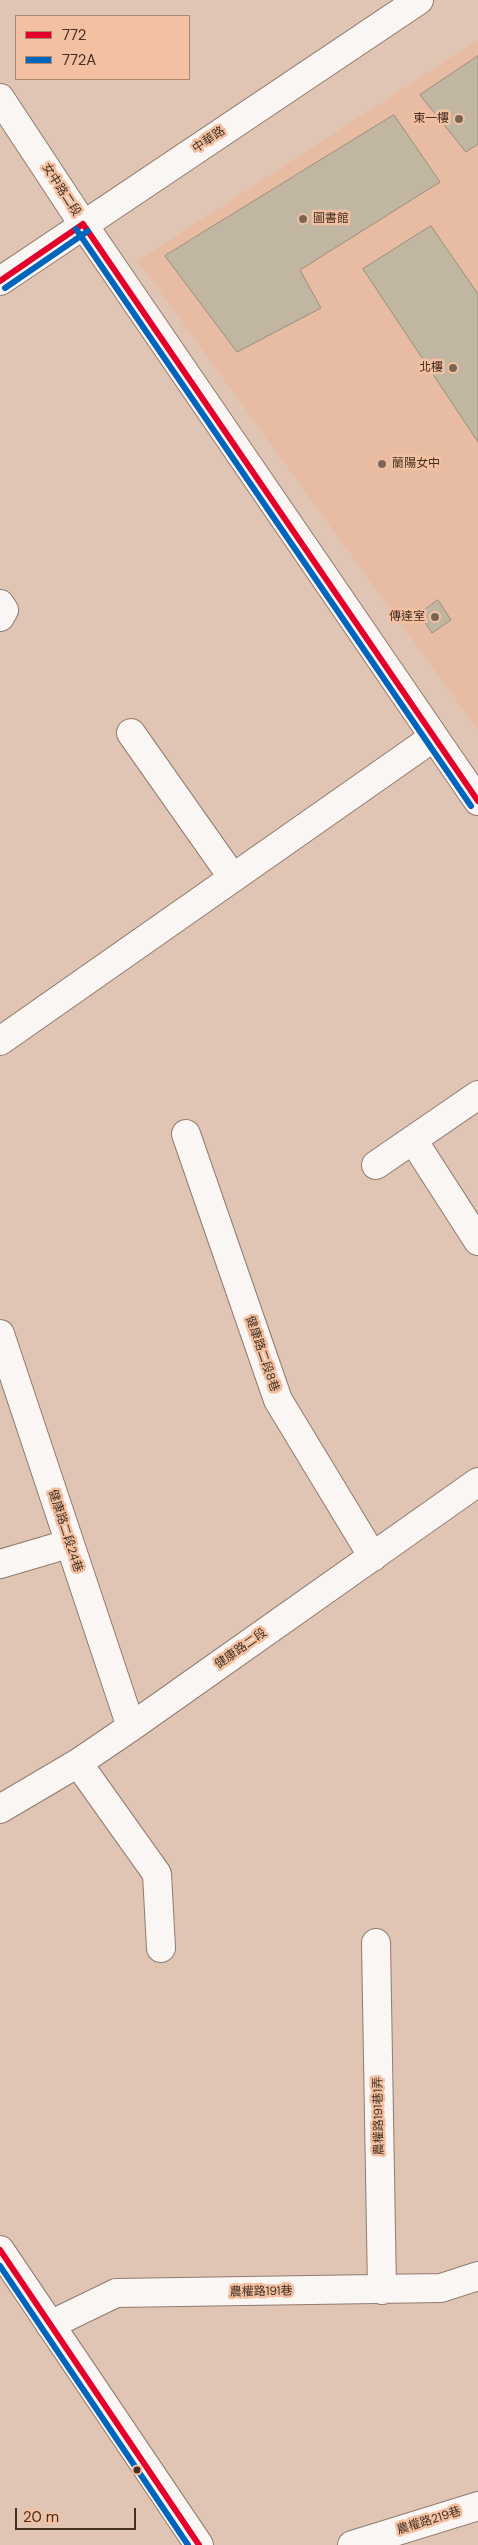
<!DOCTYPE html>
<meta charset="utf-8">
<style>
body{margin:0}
#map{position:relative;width:478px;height:2545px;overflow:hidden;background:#e0c4b4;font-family:"DM Sans",sans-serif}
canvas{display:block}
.legend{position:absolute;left:15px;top:15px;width:175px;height:65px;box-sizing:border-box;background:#f3c0a1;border:1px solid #ad866f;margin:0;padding:6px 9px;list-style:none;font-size:15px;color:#433023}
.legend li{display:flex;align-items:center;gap:10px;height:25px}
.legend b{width:25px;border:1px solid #ad866f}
.scale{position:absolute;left:15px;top:2508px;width:121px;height:22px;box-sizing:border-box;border:2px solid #433023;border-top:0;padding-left:6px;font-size:15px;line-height:18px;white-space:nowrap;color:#433023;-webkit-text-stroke:4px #f3c0a1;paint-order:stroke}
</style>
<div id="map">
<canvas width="478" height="2545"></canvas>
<ul class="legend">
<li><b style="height:6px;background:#e4002b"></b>772</li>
<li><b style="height:6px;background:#0065bd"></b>772A</li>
</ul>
<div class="scale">20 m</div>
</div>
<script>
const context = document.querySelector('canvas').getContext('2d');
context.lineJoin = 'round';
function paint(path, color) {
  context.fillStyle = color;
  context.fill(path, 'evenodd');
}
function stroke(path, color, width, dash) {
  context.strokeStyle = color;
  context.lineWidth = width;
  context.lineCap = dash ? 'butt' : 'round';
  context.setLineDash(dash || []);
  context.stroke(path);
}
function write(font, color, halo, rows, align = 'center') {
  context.font = font + ' "DM Sans","Noto Sans TC",sans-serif';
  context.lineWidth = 5;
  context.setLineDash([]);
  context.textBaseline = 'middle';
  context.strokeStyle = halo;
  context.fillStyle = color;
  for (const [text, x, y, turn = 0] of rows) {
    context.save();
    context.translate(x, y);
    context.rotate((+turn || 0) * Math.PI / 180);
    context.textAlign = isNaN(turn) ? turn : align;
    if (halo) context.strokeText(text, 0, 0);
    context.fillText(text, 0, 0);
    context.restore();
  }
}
paint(new Path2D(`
 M478 40V730L138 261Z`), '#e8bca2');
const building = new Path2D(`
 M478 56V144L466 152 420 95Z
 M394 115 440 182 300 270 321 308 237 352 165 256Z
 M431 226 478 294V442L363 269Z
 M438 600 451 620 432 633 419 614Z`);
paint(building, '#c1b6a2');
stroke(building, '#998e7c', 1);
const minor = new Path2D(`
 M0 98 83 224 478 801
 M0 281 419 0
 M0 604 4 610 0 617
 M131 733 233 878
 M0 1041 434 737
 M186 1134 278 1400 373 1557
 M413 1140 478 1241
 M376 1165 478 1095
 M0 1334 131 1727
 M0 1564 68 1544
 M78 1763 157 1874 161 1948
 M0 1809 78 1763 131 1727 478 1482
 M376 1943 382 2290
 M0 2250 199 2545
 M50 2325 116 2293 441 2288 478 2276
 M352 2545 478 2506`);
stroke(minor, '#907b6f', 30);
stroke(minor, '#faf6f4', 28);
stroke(new Path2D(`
 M83 224 478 801
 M0 281 83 224
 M0 2250 199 2545`), '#e4002b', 6);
stroke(new Path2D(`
 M76 229 471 806
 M5 288 88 231
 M0 2266 188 2545`), '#0065bd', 6);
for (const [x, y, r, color] of [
 [459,119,5,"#7a6456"],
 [303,219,5,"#7a6456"],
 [453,368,5,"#7a6456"],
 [382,464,5,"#7a6456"],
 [435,617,5,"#7a6456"],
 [137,2470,4.5,"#433023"]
]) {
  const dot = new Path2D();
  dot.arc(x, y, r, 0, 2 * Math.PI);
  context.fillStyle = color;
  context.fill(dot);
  stroke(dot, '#f3c0a1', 2);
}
write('12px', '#433023', '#f3c0a1', [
 ["東一樓",449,119],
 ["圖書館",313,219,"left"],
 ["北樓",443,368],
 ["蘭陽女中",392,464,"left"],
 ["傳達室",425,617]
], 'right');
write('12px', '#433023', '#f3c0a1', [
 ["中華路",209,140,-34],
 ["女中路二段",61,190,57],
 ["健康路二段8巷",262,1354,71],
 ["健康路二段24巷",65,1531,72],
 ["健康路二段",241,1649,-35],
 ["農權路191巷1弄",379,2116,-91],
 ["農權路191巷",261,2292,-1],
 ["農權路219巷",429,2521,-17]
]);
</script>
